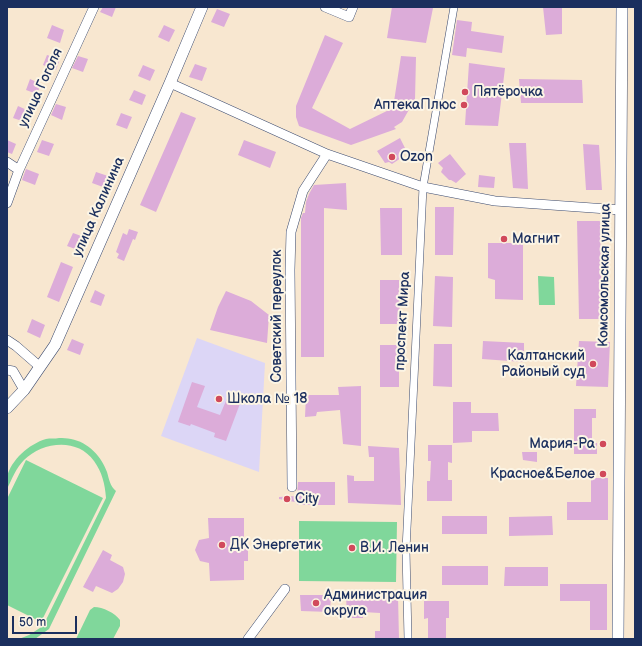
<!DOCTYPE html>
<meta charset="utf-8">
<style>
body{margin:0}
#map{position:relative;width:642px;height:646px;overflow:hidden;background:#f8e7d0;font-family:"Balsamiq Sans",sans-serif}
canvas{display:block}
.frame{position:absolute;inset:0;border:8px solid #1b2f5e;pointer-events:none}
.scale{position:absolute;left:12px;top:616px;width:65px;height:18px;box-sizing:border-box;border:2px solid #1b2f5e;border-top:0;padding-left:5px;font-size:12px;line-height:14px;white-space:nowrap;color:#1b2f5e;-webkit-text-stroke:3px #fcf5e5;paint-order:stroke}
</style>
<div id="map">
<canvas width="642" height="646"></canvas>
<div class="frame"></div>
<div class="scale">50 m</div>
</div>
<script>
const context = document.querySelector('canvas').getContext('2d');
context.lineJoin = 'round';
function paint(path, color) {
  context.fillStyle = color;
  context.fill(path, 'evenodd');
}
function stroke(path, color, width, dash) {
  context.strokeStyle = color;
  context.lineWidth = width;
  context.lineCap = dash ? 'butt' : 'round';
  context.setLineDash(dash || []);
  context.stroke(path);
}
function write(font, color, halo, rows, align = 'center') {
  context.font = font + ' "Balsamiq Sans",sans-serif';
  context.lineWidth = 4;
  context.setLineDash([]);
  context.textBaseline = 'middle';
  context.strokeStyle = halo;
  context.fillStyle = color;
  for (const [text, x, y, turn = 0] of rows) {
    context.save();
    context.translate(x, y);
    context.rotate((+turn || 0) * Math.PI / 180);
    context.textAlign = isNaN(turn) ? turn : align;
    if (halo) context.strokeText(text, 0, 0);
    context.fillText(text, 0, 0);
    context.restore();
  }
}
paint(new Path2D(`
 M197 338 265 363 259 472 161 436Z`), '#dcd6f6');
paint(new Path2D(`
 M538 276 554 277 555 305H539Z
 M59 438C63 438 67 438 71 439 88 442 102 457 107 472 109 479 110 486 116 491L49 629 35 639H7H19L29 635 43 626 106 498C105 484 102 472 94 461 77 437 42 442 24 460 16 468 12 479 7 489 7 485 6 481 7 477 11 460 29 444 46 439 50 438 55 439 59 438Z
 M26 460 103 498 41 622 7 605V499Z
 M299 521 397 522 396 582 299 581Z
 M94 607C103 607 115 613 120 620V626L113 639H76L90 610Z`), '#80d79b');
paint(new Path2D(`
 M103 7H116L112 17 100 12Z
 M392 7H427L433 8 426 43 387 38Z
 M543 7H562V34L546 35Z
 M217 9 230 14 224 27 211 22Z
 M457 20 472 22 471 31 504 36 502 53 467 48 466 57 452 55Z
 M52 25 64 30 60 43 47 38Z
 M164 25 175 30 169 42 158 37Z
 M325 35 343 43 312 108 350 129 393 108 401 56 416 57 415 99 402 122 394 127 396 129 351 145 299 126 296 117V106Z
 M47 55 60 59 56 70 43 65Z
 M78 56 88 59 83 72 72 68Z
 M469 63 505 68 498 126 465 125Z
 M195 64 207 68 202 81 189 77Z
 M143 65 155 70 150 81 138 76Z
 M30 79 41 84 37 94 26 90Z
 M519 79 582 80 583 103H521Z
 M134 90 146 95 142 105 129 100Z
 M56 104 66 107 62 120 51 115Z
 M18 106 29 111 25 122 13 118Z
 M181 112 196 118 156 212 140 205Z
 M121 113 132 117 127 129 116 125Z
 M400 138 406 150 404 156 392 164 389 162 385 163 377 151Z
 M7 140 16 144 12 154 7 152Z
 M42 140 54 144 49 156 37 152Z
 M244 140 276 152 270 168 238 155Z
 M509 143H526L528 189 513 188Z
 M583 144 599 145 602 190H586Z
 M450 154 466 174 456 183 451 180H449L441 172 443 168 438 163Z
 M26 169 39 174 35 185 22 180Z
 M96 172 108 176 103 187 92 183Z
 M479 175 495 177 494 188 478 187Z
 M346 183 347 210 324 208V357H301V218L303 213H305L306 202 309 194 314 185Z
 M435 207H454L453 255H435Z
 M380 208H402V255H381Z
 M577 221H600L602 319H579Z
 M129 229 138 232 135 240 133 239 124 261 117 258 119 254 116 252 123 233 127 235Z
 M73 233 84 237 78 250 67 246Z
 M488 243H523V300L495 299V280L488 278Z
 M61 262 73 267 59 302 47 297Z
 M435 276 453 277 452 327 433 326Z
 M380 280H399L400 324H380Z
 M95 290 105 295 101 306 90 302Z
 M226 291 251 301 269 315 267 343 210 330 218 307Z
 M32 319 45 325 40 338 27 332Z
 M72 339 84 344 80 355 67 350Z
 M483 341 524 343V362L482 359Z
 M579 341 610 342 608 387 576 386Z
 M434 344H452V387L433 386Z
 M380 345H399V387H380Z
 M192 382 205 386 197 407 220 415 228 396 241 401 226 441 214 437 215 433 191 424 190 426 178 422Z
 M361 386V446L343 444 340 410 317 412 316 416 305 417 306 395H339L338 387Z
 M453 402H471V413H498L499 431H472V442L453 443Z
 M574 409H596V418H592V443H597V454H574Z
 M428 445H452V463L448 462V480H452V501H427V481H430L431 461H428Z
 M368 446 399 448 401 505 348 503 347 475 354 476V481H374V457H369Z
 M522 452H537V462L523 460Z
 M591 478H608V520H567V502H591Z
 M298 482H335V505H298L295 502 279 499V497L297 496Z
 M442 516H487V534H442Z
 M552 516 553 535 509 536V517Z
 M208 518H244V538H248V561H244V580L210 581 209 563 200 561 195 550 199 540 209 538Z
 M103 550 112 555 110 560 123 567 125 574 123 582 118 589 112 593 96 586 93 592 83 587Z
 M442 566H488V585H442Z
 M505 567H548V586H504Z
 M560 584H607V630H590V601H560Z
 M300 595H331L330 612 301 611Z
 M346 595 398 596 399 639H375V631H380V613L363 612V618H347Z
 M424 601H449V618H446V639H428V618L424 619Z`), '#dcacd9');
const pedestrian = new Path2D(`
 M408 639 406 550 423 187 454 7`);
const minor = new Path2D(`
 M325 7 349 17 353 7
 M170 83 327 154 423 187 495 201 621 210
 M7 162 19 170
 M7 203 19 170 94 7
 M7 340 16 346 39 366
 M7 370 13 371 24 390
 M292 487 290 270 291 232 303 191 327 154
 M248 639 285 589`);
const tertiary = new Path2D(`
 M7 408 24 390 55 345 170 83 202 7
 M618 639 622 7`);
stroke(pedestrian, '#3c4b6f', 8);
stroke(minor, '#3c4b6f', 10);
stroke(tertiary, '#3c4b6f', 12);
stroke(pedestrian, '#fff', 7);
stroke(minor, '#fff', 9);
stroke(tertiary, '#fff', 11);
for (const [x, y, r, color] of [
 [465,92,4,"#d1495b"],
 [464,105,4,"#d1495b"],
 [392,157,4,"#d1495b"],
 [504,239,4,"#d1495b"],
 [593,364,4,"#d1495b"],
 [219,399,4,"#d1495b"],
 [603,444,4,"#d1495b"],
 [603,474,4,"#d1495b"],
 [287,499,4,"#d1495b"],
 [222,545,4,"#d1495b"],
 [352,548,4,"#d1495b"],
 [316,603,4,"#d1495b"]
]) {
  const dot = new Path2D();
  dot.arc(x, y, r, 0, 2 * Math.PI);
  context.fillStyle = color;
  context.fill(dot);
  stroke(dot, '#fcf5e5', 1.5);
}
write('14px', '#1b2f5e', '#fcf5e5', [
 ["улица Гоголя",41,88,-65],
 ["улица Калинина",99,207,-66],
 ["Комсомольская улица",605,275,-89],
 ["Советский переулок",277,316,-90],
 ["проспект Мира",403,321,-87]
]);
write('14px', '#1b2f5e', '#fcf5e5', [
 ["Пятёрочка",473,92],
 ["АптекаПлюс",456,105,"right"],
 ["Ozon",400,157],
 ["Магнит",512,239],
 ["Калтанский",585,356,"right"],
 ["Районый суд",585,372,"right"],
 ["Школа № 18",227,399],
 ["Мария-Ра",595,444,"right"],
 ["Красное&Белое",595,474,"right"],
 ["City",295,499],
 ["ДК Энергетик",230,545],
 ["В.И. Ленин",360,548],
 ["Администрация",324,595],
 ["округа",324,611]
], 'left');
</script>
